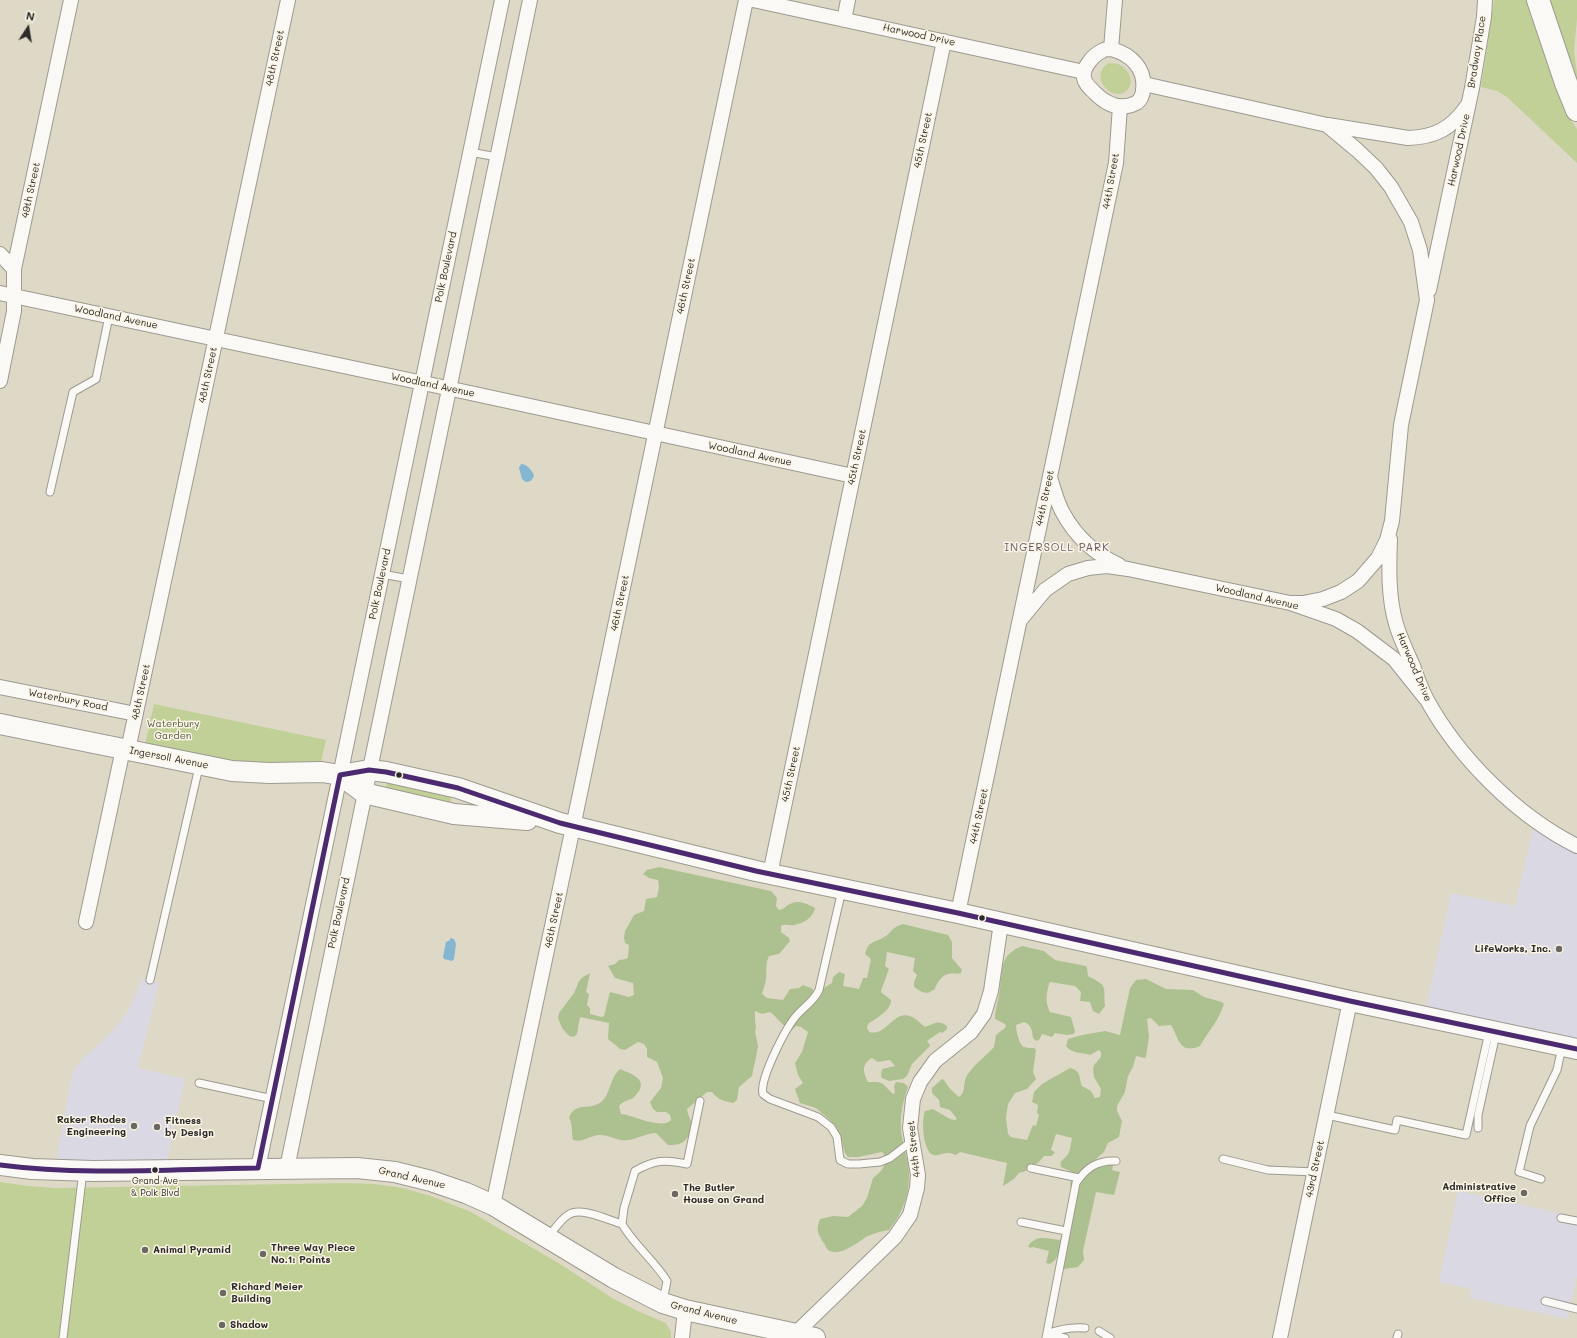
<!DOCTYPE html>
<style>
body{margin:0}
#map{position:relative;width:1577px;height:1338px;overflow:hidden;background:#ded9c6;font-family:Mali,sans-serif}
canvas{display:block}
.north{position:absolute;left:8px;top:8px;width:40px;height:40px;-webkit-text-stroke:3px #fcf5e5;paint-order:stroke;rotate:12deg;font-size:11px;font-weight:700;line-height:16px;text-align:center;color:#2b2b2b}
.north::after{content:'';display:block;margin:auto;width:14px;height:18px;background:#2b2b2b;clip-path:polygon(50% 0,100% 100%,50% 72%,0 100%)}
</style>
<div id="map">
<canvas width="1577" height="1338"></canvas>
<div class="north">N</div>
</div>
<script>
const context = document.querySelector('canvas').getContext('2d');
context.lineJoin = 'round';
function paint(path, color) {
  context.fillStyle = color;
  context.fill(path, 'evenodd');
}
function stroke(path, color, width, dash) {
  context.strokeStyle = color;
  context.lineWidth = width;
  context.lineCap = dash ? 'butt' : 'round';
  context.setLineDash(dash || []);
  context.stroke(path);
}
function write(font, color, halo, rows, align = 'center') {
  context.font = font + ' Mali,sans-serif';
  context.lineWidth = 3;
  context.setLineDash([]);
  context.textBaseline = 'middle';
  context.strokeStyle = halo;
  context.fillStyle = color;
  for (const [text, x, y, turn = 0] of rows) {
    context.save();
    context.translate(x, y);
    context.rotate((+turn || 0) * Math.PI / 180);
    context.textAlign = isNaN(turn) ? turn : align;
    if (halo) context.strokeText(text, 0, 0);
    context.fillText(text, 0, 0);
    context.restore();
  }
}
paint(new Path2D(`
 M1535 820 1577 846V1049L1424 1016 1451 893 1515 906Z
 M142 978 159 983 138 1068 185 1079 165 1170H54L73 1071 83 1058 93 1050 113 1030 125 1015 132 1003Z
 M1458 1191 1577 1217V1276L1568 1319 1470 1298 1471 1289 1439 1282Z`), '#dad8e2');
paint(new Path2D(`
 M1494 0H1529L1568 116 1577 129V163L1507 97 1497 91 1481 87Z
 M1547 0H1577V19L1574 51 1577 73V93Z
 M1109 63C1112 64 1116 63 1118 64 1128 68 1135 81 1128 89 1115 106 1086 76 1109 63Z
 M154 704 326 740 321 762 316 763 245 765 145 745Z
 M387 782 450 796 451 799 450 804 385 792Z
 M0 1182 28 1186 55 1188 346 1183 375 1184 402 1188 431 1196 471 1212 560 1264 612 1298 638 1311 666 1323 671 1332V1338H0Z`), '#c0d097');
paint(new Path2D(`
 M659 867 771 891 777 898 776 906 779 910C785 909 785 906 790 904 798 899 808 904 815 908 813 918 804 923 794 925 789 926 786 923 781 926V932L789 938 790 941 779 954 769 956C765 964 767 972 766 980 765 985 763 990 762 994L767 998 783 1000 790 989 799 988 803 985 813 989V991L820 997 825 987 832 983 833 977 839 972 845 974 843 986 859 989 863 978H867L871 959 865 954C866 951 867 947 869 945 873 941 880 940 884 937 892 933 890 928 903 924L948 935 952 942V958L962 970 961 973C957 975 953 972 948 974 942 975 936 984 935 989L928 993 922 992 914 987V982L917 975 913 971 915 958 887 952 885 966 889 969 881 991 882 993 891 1000C891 1011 876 1018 868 1024L867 1027 869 1032C888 1037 893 1008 912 1017 917 1019 921 1024 925 1027 934 1024 938 1019 947 1026V1029L942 1033 940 1032 927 1041 930 1045 929 1047 912 1064 907 1076 903 1079 889 1081 882 1078 881 1076 882 1069 895 1066 890 1060 878 1062 872 1058C861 1065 863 1071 868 1082H878L883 1084 893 1094 895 1093 894 1086 896 1082 904 1083 908 1087C903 1101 900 1115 901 1130 902 1142 906 1152 908 1164 912 1188 904 1212 889 1230 882 1231 875 1233 868 1236 859 1241 840 1258 828 1250 826 1248 825 1244 823 1242 817 1232 816 1230 820 1219L833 1216 848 1217 862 1206 867 1198 873 1178 881 1171 884 1166 885 1156 882 1152 858 1157H848L845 1153 839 1133 831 1121 816 1108 800 1103 795 1089 803 1083 798 1075 795 1063 802 1052 808 1032 801 1027 796 1026 792 1030C782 1026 778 1018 770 1012L762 1014 755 1011V1021L756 1027 755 1032 758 1046 757 1052 752 1076 739 1087 737 1100 733 1103C724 1101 718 1100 712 1092H707L687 1109 688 1114 693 1126C688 1140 683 1146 668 1145L656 1133C646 1133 638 1139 628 1140 619 1142 610 1135 600 1135 591 1135 582 1143 573 1140 571 1132 573 1124 569 1118 575 1101 590 1111 601 1102 611 1094 609 1079 620 1069 629 1073 647 1078 639 1091 637 1094 635 1096 633 1098 628 1101 623 1101 619 1106L621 1114C633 1115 662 1130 671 1120L670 1115 666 1112H657L653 1109 650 1102 661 1088 663 1078 657 1062 647 1057V1049L644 1044 638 1042 625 1050 620 1049 608 1039 609 1023 580 1017 577 1034 574 1037 569 1036 562 1028 558 1018 559 1013 574 993 579 981 583 977 590 973 586 992 589 994 587 1005 590 1008V1014L602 1017 604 1016 610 992 629 997 634 995 633 983 615 978 608 966 615 964 619 960 626 959 628 957 629 945 625 943 624 938 625 931 634 915 644 911 646 899 657 897 659 887 658 880 649 878 643 874 647 870Z
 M1022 946 1044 951 1055 960 1086 966 1087 968 1088 976C1109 987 1103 985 1105 1006L1099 1014 1093 1011 1090 1002 1080 1001 1081 992 1075 986 1050 982 1049 984C1046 997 1045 1001 1050 1012L1071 1017 1075 1031 1074 1034 1067 1035 1055 1033 1052 1037 1042 1034 1039 1040 1036 1041 1033 1038C1032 1031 1032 1025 1024 1022L1016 1025C1016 1030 1019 1045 1024 1047 1027 1048 1031 1048 1034 1048L1036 1050 1033 1072 1036 1079 1027 1089 1015 1093 1008 1104 1006 1118 1008 1134 1011 1137 1027 1140 1033 1125 1036 1126 1039 1115 1037 1113 1038 1105 1032 1102 1034 1092 1042 1084 1070 1068C1081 1070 1079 1078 1082 1086L1091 1091 1095 1098 1100 1097 1101 1089 1094 1077 1093 1069 1094 1065 1101 1057V1052L1099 1050 1090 1055C1082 1052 1071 1054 1066 1046L1068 1039 1082 1035 1105 1031 1120 1035 1130 988 1136 980 1146 979 1166 989 1193 990 1204 997 1222 1002 1224 1004C1219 1020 1208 1032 1200 1046 1179 1055 1179 1038 1171 1025L1159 1026 1151 1018 1147 1019 1149 1037 1146 1056 1145 1058 1136 1056 1133 1067 1128 1076 1125 1092 1117 1106V1111L1122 1121 1119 1137 1108 1143 1104 1152 1097 1158 1095 1162H1114L1112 1170 1120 1172 1114 1195 1096 1192 1083 1251 1084 1260 1078 1267 1064 1269 1061 1250 1055 1260 1050 1264 1046 1263 1049 1251 1033 1247 1030 1248 1028 1246C1037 1234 1047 1239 1060 1240L1063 1231 1071 1225 1066 1217 1072 1194 1070 1183 1074 1176 1070 1171 1061 1167C1059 1159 1064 1161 1068 1154 1070 1151 1071 1143 1072 1138L1056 1134 1051 1150 1055 1152 1052 1156H1044L1038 1163 1031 1165 1026 1171 1019 1173 1014 1179 1003 1186 1007 1163 960 1152 956 1155C954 1155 949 1152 947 1153 943 1153 939 1156 934 1155 923 1153 921 1120 925 1111L933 1109 950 1119 955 1120 957 1119 950 1110 940 1107 939 1100 932 1093V1088L942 1079 944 1080C948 1087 953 1092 959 1097 966 1092 963 1084 966 1077 973 1065 985 1057 994 1047L996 1035 1006 1027 1005 1024 995 1019C995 1008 999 999 1000 988 1003 967 1000 955 1022 946Z`), '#adc190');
paint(new Path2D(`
 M521 464C527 464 533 471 534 476L531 481 526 482 522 479 519 468Z
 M450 938 454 939 456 944 454 959 452 961 444 959 443 957 446 942 450 940Z`), '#85b6d1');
const service = new Path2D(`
 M470 152 497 157
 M50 492 73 392 96 379 109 316
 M382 574 409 579
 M842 890 819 990C814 1001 805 1006 797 1015 786 1027 759 1080 763 1094L770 1099 818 1117 831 1127 837 1137 840 1160 848 1164H859L880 1162 890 1158 912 1141
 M150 980 199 767
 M199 1083 273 1099
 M1327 1115 1395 1130 1397 1120 1466 1135 1489 1032
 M1478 1128V1115L1496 1034
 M1223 1159 1268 1170 1315 1172
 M1031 1168 1079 1178
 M1541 1179 1519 1172 1530 1126 1557 1070 1562 1047
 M1561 1218 1577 1221
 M1021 1222 1066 1231
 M549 1236C555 1229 560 1220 568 1215 580 1206 608 1220 622 1224
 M663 1301 667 1281C654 1260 634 1245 622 1224L624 1208 635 1171C654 1160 665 1159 687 1164L700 1101
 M1545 1301 1577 1309
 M1099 1331 1110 1338
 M1047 1334C1060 1329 1071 1327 1085 1328
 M1047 1334 1065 1338
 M63 1338 83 1171
 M1046 1338 1076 1183C1086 1168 1097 1160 1116 1161
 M1397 1338 1398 1334`);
const minor = new Path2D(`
 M753 0 1084 72
 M844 20 848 0
 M1111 49C1131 54 1146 69 1143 90 1143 95 1140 101 1136 103 1120 111 1106 104 1095 93 1090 88 1085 84 1084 78 1082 68 1093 55 1102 51 1104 49 1108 49 1111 49Z
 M1111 49 1115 0
 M1144 84 1327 125 1357 150 1376 168 1391 187 1411 222 1420 250 1427 300 1401 425 1392 521 1387 540 1378 558 1358 581 1341 592 1323 599 1303 603H1290
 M1328 125 1408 138C1435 137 1451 129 1467 106
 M0 254 14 269
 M1429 290 1472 88 1484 17 1485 0
 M0 293 475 394 853 476
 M0 381 14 311V269L71 0
 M1050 478C1054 489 1057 503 1063 513 1076 537 1095 554 1119 565
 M1390 539C1389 567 1388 597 1396 624 1400 638 1407 652 1413 666 1417 677 1421 689 1427 700 1459 758 1517 816 1577 846
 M1021 619 1045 590 1068 574 1088 568 1107 566 1128 569 1290 603 1336 619 1357 631 1394 659 1426 699
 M0 687 136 714
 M128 750 288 0
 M770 874 944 41
 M958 913 1116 163 1120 106
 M86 922 123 749
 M258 1168 502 0
 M287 1168 530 0
 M493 1205 573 827 746 0
 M795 1334 895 1237 910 1215 917 1188 918 1175 910 1128 913 1099 920 1082 935 1061 971 1032 984 1014 991 991 1001 923
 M682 1338 685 1310
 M1280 1338 1350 1001`);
const secondary = new Path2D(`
 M0 724 232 771 269 773 322 772 340 775 369 770 386 772 458 788 560 823 756 871 958 913 1350 1001 1577 1049
 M340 775 364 793 381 797 454 814 527 820
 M0 1165 32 1169 93 1171 357 1168 395 1172 431 1181 466 1193 493 1205 614 1278 663 1303 685 1310 815 1338`);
const motorway = new Path2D(`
 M1538 0 1566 83 1577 110`);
stroke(service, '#9d9a90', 9);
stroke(minor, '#9d9a90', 16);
stroke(secondary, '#9d9a90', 22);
stroke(motorway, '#9d9a90', 24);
stroke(service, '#faf9f6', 7);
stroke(minor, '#faf9f6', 14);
stroke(secondary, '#faf9f6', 20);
stroke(motorway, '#faf9f6', 22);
stroke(new Path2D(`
 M0 1165C85 1176 172 1169 258 1168L340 775 369 770 386 772 458 788 560 823 756 871 958 913 1350 1001 1577 1049`), '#4c2a6f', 5);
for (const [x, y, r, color] of [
 [399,775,3.5,"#2b2b2b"],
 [982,918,3.5,"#2b2b2b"],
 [1559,949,4,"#6a6861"],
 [134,1126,4,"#6a6861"],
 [157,1127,4,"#6a6861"],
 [155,1170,3.5,"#2b2b2b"],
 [1524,1193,4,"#6a6861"],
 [675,1194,4,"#6a6861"],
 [145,1250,4,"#6a6861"],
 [263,1254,4,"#6a6861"],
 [223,1293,4,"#6a6861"],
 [222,1325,4,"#6a6861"]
]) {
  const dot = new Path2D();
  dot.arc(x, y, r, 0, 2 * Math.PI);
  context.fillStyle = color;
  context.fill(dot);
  stroke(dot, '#fcf5e5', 1.5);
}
write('9px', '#2b2b2b', '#fcf5e5', [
 ["Grand Ave",155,1181],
 ["& Polk Blvd",155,1193]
]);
write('10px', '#2b2b2b', '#fcf5e5', [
 ["Harwood Drive",919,35,12],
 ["Bradway Place",1477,52,-81],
 ["48th Street",275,58,-78],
 ["45th Street",923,140,-78],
 ["Harwood Drive",1459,150,-78],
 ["44th Street",1111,181,-80],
 ["49th Street",31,190,-78],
 ["Polk Boulevard",446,267,-78],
 ["46th Street",686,286,-78],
 ["Woodland Avenue",116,317,12],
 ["48th Street",208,375,-78],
 ["Woodland Avenue",433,385,12],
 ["Woodland Avenue",750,454,12],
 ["45th Street",857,457,-78],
 ["44th Street",1045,498,-78],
 ["Polk Boulevard",380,584,-78],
 ["Woodland Avenue",1257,597,13],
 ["46th Street",620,603,-78],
 ["Harwood Drive",1414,667,67],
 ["48th Street",141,692,-78],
 ["Waterbury Road",68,700,11],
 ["Ingersoll Avenue",169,758,11],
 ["45th Street",791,774,-78],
 ["44th Street",979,816,-78],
 ["Polk Boulevard",339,913,-78],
 ["46th Street",554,920,-78],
 ["44th Street",914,1149,-96],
 ["43rd Street",1315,1169,-78],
 ["Grand Avenue",412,1178,13],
 ["Grand Avenue",704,1313,14]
]);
write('10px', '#505a40', '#fcf5e5', [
 ["Waterbury",173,724],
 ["Garden",173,736]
]);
write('bold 10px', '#2b2b2b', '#fcf5e5', [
 ["LifeWorks, Inc.",1551,949,"right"],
 ["Raker Rhodes",126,1120,"right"],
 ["Engineering",126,1132,"right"],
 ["Fitness",165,1121],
 ["by Design",165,1133],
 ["Administrative",1516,1187,"right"],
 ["Office",1516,1199,"right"],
 ["The Butler",683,1188],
 ["House on Grand",683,1200],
 ["Three Way Piece",271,1248],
 ["No.1: Points",271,1260],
 ["Animal Pyramid",153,1250],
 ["Richard Meier",231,1287],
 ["Building",231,1299],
 ["Shadow",230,1325]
], 'left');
context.letterSpacing = '1px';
write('11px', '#645b71', '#fcf5e5', [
 ["INGERSOLL PARK",1057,548]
]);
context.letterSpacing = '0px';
</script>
